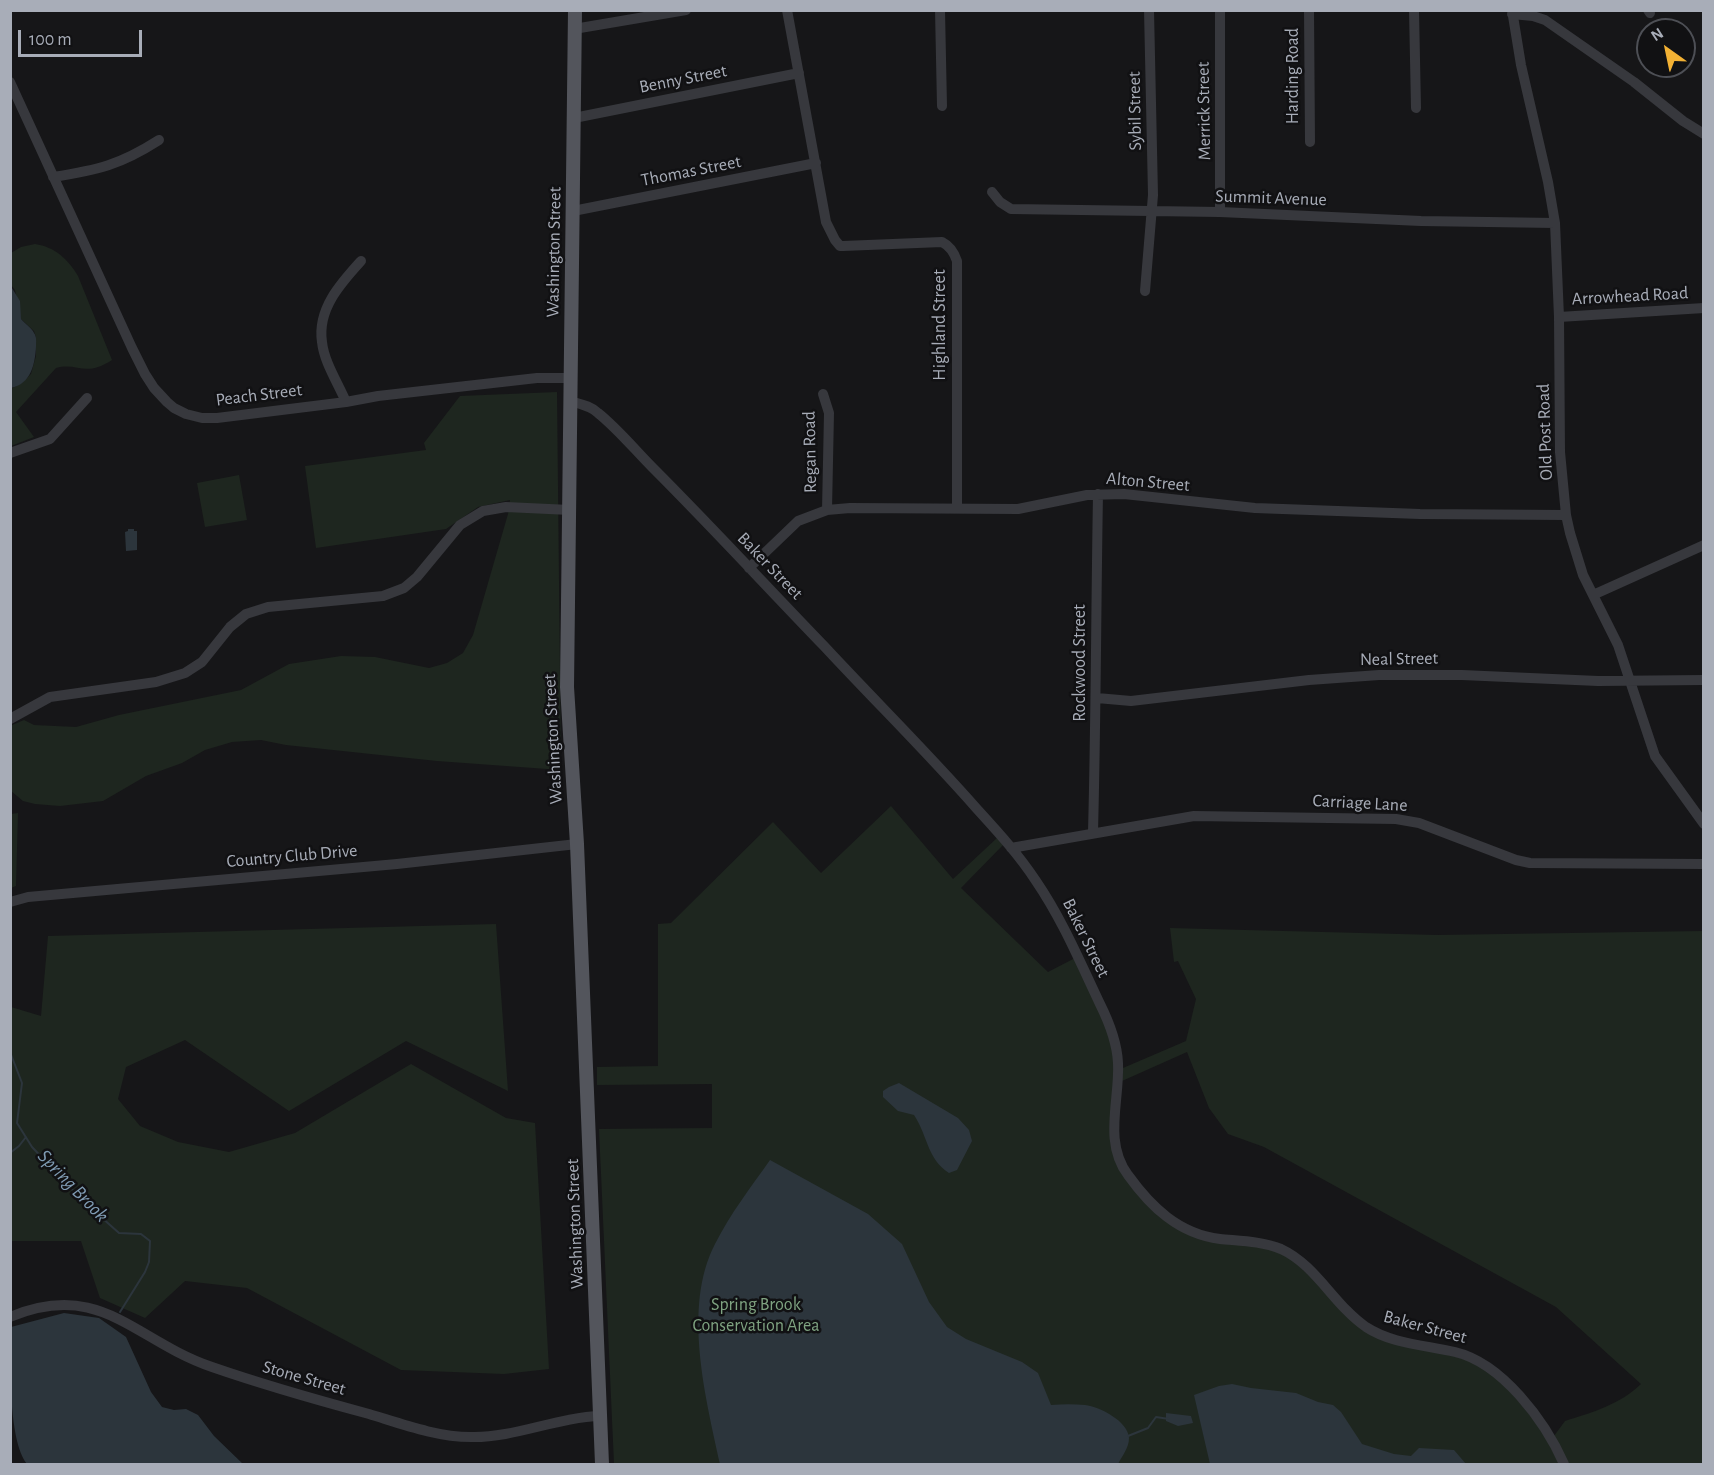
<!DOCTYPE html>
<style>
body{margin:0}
#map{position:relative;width:1714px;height:1475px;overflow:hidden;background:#161618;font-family:"Alegreya Sans",sans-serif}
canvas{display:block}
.frame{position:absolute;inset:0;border:12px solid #a8adb8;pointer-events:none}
.north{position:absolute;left:1636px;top:18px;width:60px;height:60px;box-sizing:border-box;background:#111113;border:2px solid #4d4f55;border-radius:50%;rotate:327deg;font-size:16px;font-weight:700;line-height:24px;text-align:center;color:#a8adb8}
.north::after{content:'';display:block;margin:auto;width:21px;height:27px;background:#f2b134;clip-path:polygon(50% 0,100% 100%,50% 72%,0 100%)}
.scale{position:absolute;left:18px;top:30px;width:124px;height:27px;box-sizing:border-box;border:3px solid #a8adb8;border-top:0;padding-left:8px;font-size:18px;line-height:21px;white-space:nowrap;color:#a8adb8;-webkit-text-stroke:4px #111113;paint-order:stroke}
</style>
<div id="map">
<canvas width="1714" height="1475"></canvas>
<div class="frame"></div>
<div class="north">N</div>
<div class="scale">100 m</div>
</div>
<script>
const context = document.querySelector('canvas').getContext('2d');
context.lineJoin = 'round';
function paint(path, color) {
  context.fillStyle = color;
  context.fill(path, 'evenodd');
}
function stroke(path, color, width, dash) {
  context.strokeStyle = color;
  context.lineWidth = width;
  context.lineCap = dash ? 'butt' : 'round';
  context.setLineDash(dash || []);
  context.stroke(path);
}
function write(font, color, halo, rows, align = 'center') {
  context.font = font + ' "Alegreya Sans",sans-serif';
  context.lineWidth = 5;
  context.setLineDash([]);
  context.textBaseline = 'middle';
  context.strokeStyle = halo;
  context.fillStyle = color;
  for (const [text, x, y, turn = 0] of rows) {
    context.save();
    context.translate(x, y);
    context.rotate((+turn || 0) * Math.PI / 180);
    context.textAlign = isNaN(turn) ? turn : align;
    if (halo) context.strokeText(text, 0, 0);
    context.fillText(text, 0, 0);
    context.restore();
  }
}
paint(new Path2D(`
 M35 244C55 247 68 259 78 276L112 360C84 378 79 362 56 368L16 412 34 437 11 446V389L23 382 31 374 36 356V337L34 331 21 319 15 290 11 285V253L21 247Z
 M557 392 561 770 437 761 286 745 261 740 232 742 205 750 182 763 146 776 103 801 60 806 35 804 23 801 11 791 10 726 24 720 34 725 76 727 119 715 241 690 289 664 341 656 375 657 429 668 447 663 463 653 473 635 508 514 510 500 478 507 446 529 316 548 305 466 426 450 424 443 460 396Z
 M239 475 247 520 205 527 197 483Z
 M891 806 953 879 997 838 1003 845 961 888 1048 972 1077 957 1113 1035 1120 1163 1177 1225 1280 1249 1365 1326 1490 1368 1551 1440 1565 1421C1593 1412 1619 1405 1641 1384L1556 1307 1264 1147 1228 1134 1209 1108 1187 1052 1122 1081 1123 1068 1186 1041 1196 999 1178 961 1174 962 1170 928 1437 935 1703 931V1464H614L599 1129 712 1128V1084L597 1085V1067L658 1066V924L671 923 773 822 821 873Z
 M18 813 16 886 11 888V814Z
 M496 924 508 1091 406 1041 289 1111 185 1040 126 1067 118 1099 140 1126 178 1142 229 1152 295 1133 411 1064 506 1118 535 1123 549 1369 504 1374 401 1370 247 1288 185 1281 145 1318 100 1298 81 1241H11V1007L41 1016 48 936Z`), '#1e261f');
paint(new Path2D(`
 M10 285 20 301 21 319C25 324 32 328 34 333 37 337 36 342 36 347 35 364 31 384 11 388Z
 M128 529H134V531H137V550L126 551 125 532 128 531Z
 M899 1083 958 1118 969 1130 972 1141 957 1170 949 1173C927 1159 928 1136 914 1115L898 1111 883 1097V1091L889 1087Z
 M770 1160 868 1214 902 1244 929 1302 947 1327 966 1339 1022 1362 1038 1373 1051 1405C1063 1404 1074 1404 1085 1405 1100 1407 1128 1421 1129 1438 1129 1448 1122 1456 1118 1464H720C706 1399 682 1307 715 1244 730 1214 751 1187 770 1160Z
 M64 1313 99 1318 126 1337 151 1392 162 1407 174 1410 186 1409 198 1415 214 1436 243 1464H27C8 1440 10 1359 11 1327Z
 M1232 1384 1251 1388 1296 1393 1318 1402 1333 1405 1341 1412 1362 1444 1394 1454 1411 1456 1419 1448 1454 1450 1466 1464H1210L1194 1395 1219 1386Z
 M1166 1413 1191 1416 1193 1423 1178 1426 1166 1421Z`), '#2c353c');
stroke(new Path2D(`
 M10 1052 22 1083 17 1123 32 1147 83 1201 119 1233 141 1234 150 1241 149 1262 145 1272 120 1312
 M10 1153 19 1146 26 1137
 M1128 1436 1148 1428 1156 1417 1169 1419`), '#2c353c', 2);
stroke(new Path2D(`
 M787 10 826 222 835 240 840 246H843L942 242C950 246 954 252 957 261V508
 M940 10 942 106
 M1309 10 1310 142
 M1414 10 1416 108
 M1512 10 1521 65 1548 182 1555 223 1559 317 1560 452 1566 515 1570 533 1583 575 1618 645 1655 756 1704 824
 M1648 10 1650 13
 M1512 14 1533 16 1545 20 1634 82 1683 121 1704 134
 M574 29 686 10
 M10 82 132 348 145 374 154 388 167 402 174 408 186 414 202 418H217L346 402 378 396 537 378H571
 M574 118 799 73
 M53 177C98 170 120 165 159 140
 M992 192 1000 202 1011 209 1220 212 1421 221 1555 223
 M573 211 816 163
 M1220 212V10
 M1145 291 1153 195 1149 10
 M1559 317 1704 308
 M823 394 829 413 827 510
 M570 401C580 404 591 406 598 413 618 429 635 450 653 468 711 526 767 587 824 646 875 701 928 753 977 809 998 832 1019 855 1036 881 1062 919 1080 962 1100 1004 1109 1022 1117 1042 1118 1063 1120 1100 1103 1142 1128 1175 1151 1207 1179 1234 1220 1239 1240 1241 1261 1241 1281 1249 1316 1265 1334 1305 1366 1327 1392 1344 1425 1345 1455 1352 1502 1363 1545 1421 1564 1464
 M346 402C338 383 324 362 322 342 317 309 341 283 361 261
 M10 453 50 439 87 398
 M749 568 798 521 827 510 850 508 1018 509 1087 495 1124 494 1255 508 1420 514 1566 515
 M1593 595 1704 545
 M1097 698 1131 701 1309 680 1379 675H1462L1598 681 1704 680
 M10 719 50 697 156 682 185 673 202 662 230 627 246 614 268 607 383 596 404 588 417 577 460 525 483 511 506 507 570 510
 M1093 832C1096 719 1096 607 1098 494
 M1011 848 1194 816 1396 819 1419 823 1516 860 1530 863 1704 864
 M10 902 28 897 397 864 577 844
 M10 1317C101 1279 135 1341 212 1367 264 1385 317 1400 369 1414 402 1424 437 1437 471 1437 515 1438 557 1417 601 1416`), '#37383d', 10);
stroke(new Path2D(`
 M575 10 567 687 577 844 602 1464`), '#53555c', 14);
write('18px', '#a8adb8', '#111113', [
 ["Harding Road",1293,76,-90],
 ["Benny Street",683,79,-11],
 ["Sybil Street",1135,111,-91],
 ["Merrick Street",1204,111,-91],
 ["Thomas Street",691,171,-11],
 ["Summit Avenue",1271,198,2],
 ["Washington Street",554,252,-89],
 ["Arrowhead Road",1630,296,-3],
 ["Highland Street",940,325,-90],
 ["Peach Street",259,395,-7],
 ["Old Post Road",1545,432,-92],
 ["Regan Road",810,452,-91],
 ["Alton Street",1148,482,5],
 ["Baker Street",770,566,46],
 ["Neal Street",1399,659,-1],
 ["Rockwood Street",1080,663,-90],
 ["Washington Street",553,739,-93],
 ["Carriage Lane",1360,803,3],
 ["Country Club Drive",292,856,-5],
 ["Baker Street",1086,938,64],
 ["Washington Street",575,1224,-92],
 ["Baker Street",1425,1327,15],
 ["Stone Street",304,1378,16]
]);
write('18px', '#7fa381', '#111113', [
 ["Spring Brook",756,1305],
 ["Conservation Area",756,1326]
]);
write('italic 20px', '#7f9bb3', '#111113', [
 ["Spring Brook",73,1186,46]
]);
</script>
